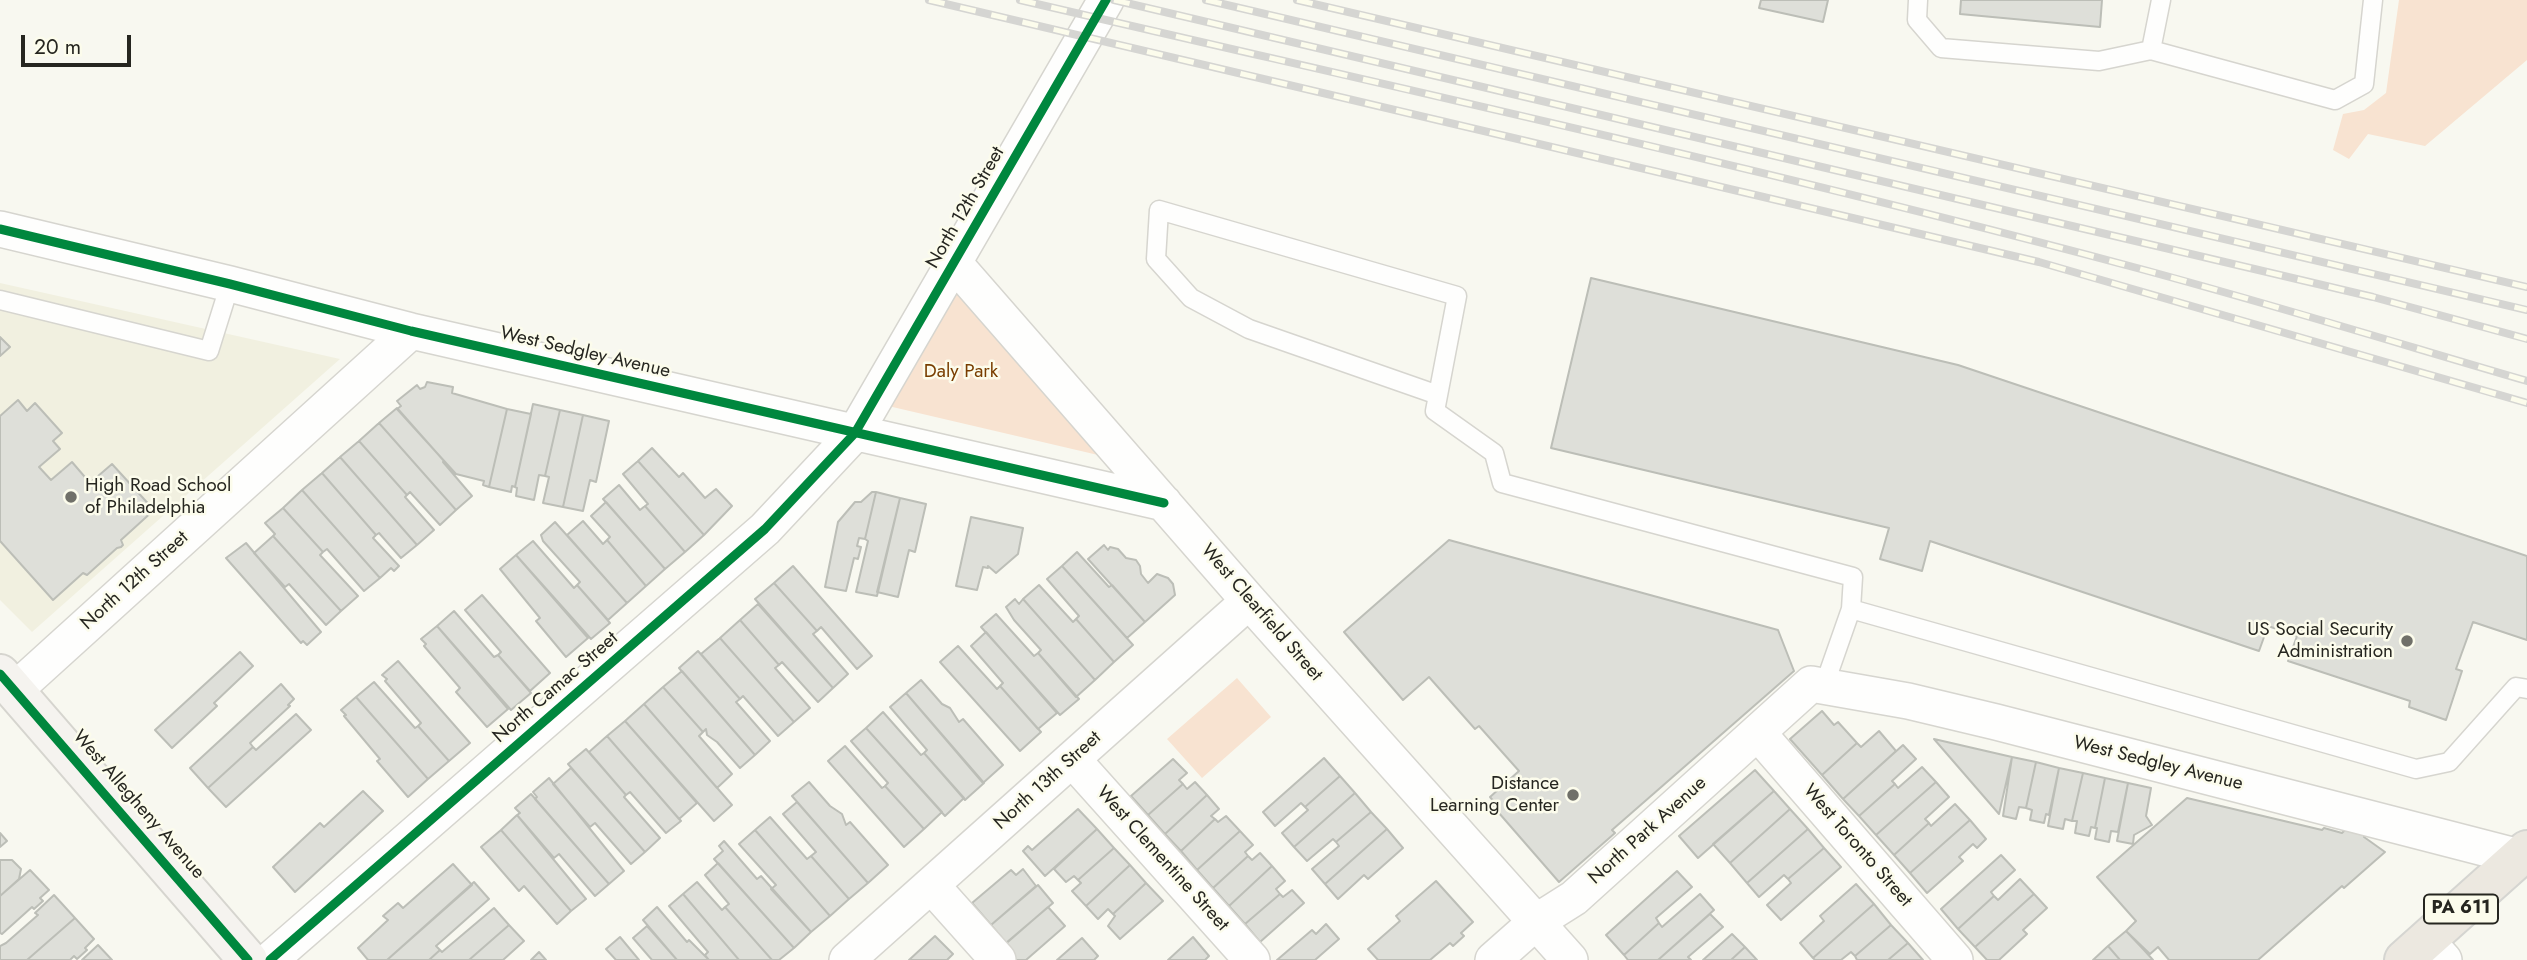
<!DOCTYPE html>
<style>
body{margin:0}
#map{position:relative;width:2527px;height:960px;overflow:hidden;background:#f8f8f0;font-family:Jost,sans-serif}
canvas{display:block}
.scale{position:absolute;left:21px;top:35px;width:110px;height:32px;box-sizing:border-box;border:4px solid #262620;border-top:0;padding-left:9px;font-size:21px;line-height:24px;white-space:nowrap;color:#262620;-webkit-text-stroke:5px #fcfcec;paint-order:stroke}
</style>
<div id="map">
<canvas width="2527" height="960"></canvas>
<div class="scale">20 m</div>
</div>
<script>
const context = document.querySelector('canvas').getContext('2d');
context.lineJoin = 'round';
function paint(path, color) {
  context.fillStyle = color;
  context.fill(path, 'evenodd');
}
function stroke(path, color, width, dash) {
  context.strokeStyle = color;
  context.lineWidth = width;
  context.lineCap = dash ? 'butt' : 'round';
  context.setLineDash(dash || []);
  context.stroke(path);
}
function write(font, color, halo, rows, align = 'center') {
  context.font = font + ' Jost,sans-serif';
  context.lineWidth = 5;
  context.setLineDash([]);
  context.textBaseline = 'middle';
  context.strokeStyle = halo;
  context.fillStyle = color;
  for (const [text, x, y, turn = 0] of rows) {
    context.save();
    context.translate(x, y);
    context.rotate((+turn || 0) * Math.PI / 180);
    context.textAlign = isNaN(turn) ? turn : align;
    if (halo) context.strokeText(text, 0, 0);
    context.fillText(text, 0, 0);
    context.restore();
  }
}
paint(new Path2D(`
 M0 283 340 359 32 632 0 600Z`), '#f1f0e0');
paint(new Path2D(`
 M2399 0H2527V60L2425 146 2368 134 2349 159 2333 150 2343 114 2364 110 2386 93Z
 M952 282 1098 455 884 405Z
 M1237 678 1271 717 1202 778 1167 739Z`), '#f8e3d1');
const building = new Path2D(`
 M1761 0H1828L1823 22 1759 8Z
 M1961 0H2102L2100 27 1960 14Z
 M1591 278 1958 365 2527 556V640L2473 622 2456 669 2462 671 2446 720 2409 707 2410 701 2288 661 2297 636 2268 626 2259 651 1930 541 1922 571 1880 559 1889 528 1551 448Z
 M0 337 10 347 0 356Z
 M427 382 453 387 452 393 507 409 489 487 483 485 484 481 456 474 397 409 401 406 397 401 417 385 420 389 425 387Z
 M18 400 27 411 35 403 62 433 53 441 60 449 39 467 51 480 72 462 90 483 112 464 154 510 121 540 123 545 121 547 117 548 87 575 83 573 53 600 0 541V416Z
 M533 404 560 410 545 476 539 475 534 500 516 496 517 488 515 487Z
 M397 408 444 461 443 462 472 496 456 510 379 423Z
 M507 409 531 414 515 487 512 486 511 492 489 487Z
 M560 410 583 415 563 507 543 503 549 477 545 476Z
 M583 415 609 421 596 482 590 480 583 511 563 507Z
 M379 423 456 510 440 525 410 492 407 495 359 441Z
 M359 441 407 495 405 497 434 530 417 545 340 457Z
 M652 448 679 477 683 473 705 498 716 489 732 506 704 535 638 461Z
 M340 457 417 545 401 558 379 533 376 535 322 473Z
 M638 461 704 535 685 552 645 506 648 504 623 474Z
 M322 473 376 535 373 538 399 566 394 571 391 568 380 578 302 490Z
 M619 485 640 510 645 506 685 552 665 569 603 499Z
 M302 490 380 578 364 591 327 549 323 552 283 508Z
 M872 492H876L865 539 859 538 857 546 861 547 858 559 854 558 846 591 825 587 838 522 855 502H861Z
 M876 492 900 498 877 596 856 592 868 541 865 539Z
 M900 498 926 504 915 552 909 550 898 597 877 592Z
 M606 502 665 569 646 586 607 540 610 537 591 516Z
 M283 508 323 552 320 555 358 596 341 611 273 536 275 534 265 523Z
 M971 517 1023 528 1018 554 996 573 988 566V568L983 567 977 590 956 586Z
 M583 521 603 544 607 540 646 586 627 603 567 535Z
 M555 522 627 603 608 620 577 585 580 582 543 541 541 535Z
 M273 536 341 611 326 625 289 584 285 587 254 553Z
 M1449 540 1778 630 1794 671 1612 830 1615 833 1559 882 1492 805 1495 803 1490 797 1519 771 1479 726 1475 729 1429 677 1403 700 1344 632Z
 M533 541 574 588 577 585 610 623 591 639 516 555Z
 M246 543 321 632 307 645 303 641 301 643 226 558Z
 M1104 545 1108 550 1110 547 1118 549 1126 558 1136 560 1140 566 1141 574 1148 583 1157 574 1168 578 1173 584 1175 595 1145 622 1088 559Z
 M1077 552 1109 587 1112 585 1145 622 1127 638 1062 566Z
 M516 555 588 638 566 657 536 621 540 618 500 569Z
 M793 566 872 656 857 669 821 627 817 631 774 583Z
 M1062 566 1133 645 1114 662 1076 619 1079 616 1047 579Z
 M774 583 817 631 813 634 848 674 833 688 755 599Z
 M1039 585 1073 622 1076 619 1114 662 1095 680 1023 599Z
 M482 595 550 673 530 691 498 655 501 652 465 610Z
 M1015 599 1019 604 1023 599 1095 680 1076 697 1038 653 1041 650 1014 620 1006 607Z
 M758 604 833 688 818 702 782 662 779 665 740 620Z
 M454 611 494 657 498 655 531 693 511 710 437 626Z
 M996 614 1034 656 1038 653 1079 699 1060 715 981 627Z
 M740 620 779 665 775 668 810 708 794 722 720 638Z
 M437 626 508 709 487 727 456 692 460 688 424 646 426 644 421 639Z
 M986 632 1057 713 1038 729 1000 686 1003 683 971 646Z
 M720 638 794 722 778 736 743 696 740 699 701 654Z
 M958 646 997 689 1000 686 1041 732 1020 751 940 662Z
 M698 651 740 699 736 702 770 741 755 755 679 668Z
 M240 652 253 666 214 703 217 706 172 748 155 730Z
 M398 661 470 743 449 761 418 726 421 723 385 681 387 679 382 675Z
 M682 671 755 755 740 768 717 742 707 735 706 729 703 732 663 687Z
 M921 680 942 704 950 708 959 722 963 719 1003 765 983 783 906 693Z
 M374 682 415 728 418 726 449 761 428 779 356 697Z
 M281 684 294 699 288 705 290 706 250 743 253 747 208 788 190 768Z
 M663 687 703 732 699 736 732 774 717 788 644 704Z
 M906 693 984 783 965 800 924 753 927 750 890 707Z
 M356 697 428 779 408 797 377 761 380 759 344 716 346 715 341 710Z
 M644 704 732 805 714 821 625 721Z
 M1822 711 1834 725 1838 722 1857 743 1822 775 1790 739Z
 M883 712 921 755 924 753 964 798 945 816 866 728Z
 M296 714 311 730 226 807 208 788 253 747 256 750Z
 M625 721 697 803 679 819 607 736Z
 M866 728 942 812 924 829 885 786 888 783 851 741Z
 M1879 731 1896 751 1843 799 1822 775 1857 743 1861 747Z
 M607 736 681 821 666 833 630 792 626 795 589 752Z
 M1934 739 2012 757 1999 814Z
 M1903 745 1916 759 1892 781 1895 784 1859 816 1843 799Z
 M845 746 882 788 885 786 924 829 904 847 828 761Z
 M586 749 626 795 624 797 660 838 645 852 568 764Z
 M2012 757 2036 762 2026 808 2019 807 2016 819 2003 816Z
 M1324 758 1340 776 1305 807 1301 803 1275 826 1263 812Z
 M1173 759 1187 773 1179 780 1183 784 1148 815 1131 796Z
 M2036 762 2059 768 2049 815 2046 814 2044 823 2030 820 2032 810 2026 808Z
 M1922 767 1936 782 1876 835 1859 816 1895 784 1898 788Z
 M571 768 645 852 631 864 595 823 590 827 553 784Z
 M2059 768 2083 773 2072 821 2065 819 2063 829 2048 826Z
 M1755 770 1774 791 1698 858 1679 836Z
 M2083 773 2105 778 2095 828 2091 827 2089 836 2075 833 2077 821H2072Z
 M1340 776 1355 793 1294 847 1282 833 1308 810 1305 807Z
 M549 778 624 871 609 884 535 799 537 797 533 792Z
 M2105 778 2128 783 2118 832 2111 831 2109 842 2095 839 2097 828H2095Z
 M809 782 830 806 842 814 846 825 850 822 888 865 868 883 792 796Z
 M1195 782 1207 795 1165 834 1148 815 1183 784 1187 789Z
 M1936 782 1949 797 1925 819 1929 823 1894 855 1876 835Z
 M2128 783 2151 788 2146 816 2152 825 2134 835 2133 844 2117 841Z
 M363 791 383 811 295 892 273 867 320 823 324 827Z
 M1774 791 1790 809 1730 863 1713 844Z
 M1355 793 1371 812 1336 842 1333 839 1307 861 1294 847Z
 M531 794 609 884 595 896 559 854 554 858 517 815 520 813 515 808Z
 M1207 795 1219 809 1211 816 1215 819 1181 851 1165 834Z
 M2187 798 2322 830 2324 828 2342 833 2347 828 2364 833V837L2385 852 2344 888 2342 886 2258 960H2169L2158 947 2150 954 2126 931 2136 921 2097 877Z
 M797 802 868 883 849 899 811 856 816 852 783 814Z
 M1955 804 1970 820 1910 873 1894 855 1929 823 1931 826Z
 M1078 809 1097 829 1045 876 1023 851 1028 846 1032 850Z
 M1790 809 1808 829 1747 883 1730 863Z
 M1371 812 1387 829 1325 884 1312 869 1339 846 1336 842Z
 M517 815 586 899 571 911 501 830Z
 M1226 816 1240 831 1197 870 1181 851 1215 819 1218 822Z
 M770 817 807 859 811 856 849 899 830 916 755 830Z
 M1970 820 1986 839 1977 848 1973 844 1959 857 1963 861 1927 893 1910 873Z
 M1097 829 1114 848 1078 880 1074 876 1066 882 1054 869Z
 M1387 829 1403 848 1368 879 1364 875 1338 899 1325 884Z
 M1808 829 1824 848 1788 879 1784 875 1759 897 1747 883Z
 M501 830 571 911 557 924 524 886 519 891 481 847Z
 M755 830 830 916 811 932 771 889 776 885 739 844Z
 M1240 831 1253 845 1245 852 1248 856 1213 888 1197 870Z
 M0 833 7 841 0 847Z
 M724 841 757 879 761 876 811 932 794 948 714 859 723 851 719 846Z
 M1114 848 1130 865 1086 906 1072 891 1081 883 1078 880Z
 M1824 848 1841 867 1781 920 1767 905 1791 883 1788 879Z
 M1260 853 1272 866 1229 906 1213 888 1248 856 1252 860Z
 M2001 855 2015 870 1991 892 1994 896 1958 929 1941 909Z
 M0 860H12L21 869 19 879 0 896Z
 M718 863 794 948 779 960H772L725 907 729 904 705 875Z
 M453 864 472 885 387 960H368L358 948 388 920 383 916 398 903 403 908Z
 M1130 865 1146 883 1113 914 1108 909 1098 919 1086 906Z
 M1272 866 1285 881 1276 889 1280 894 1245 924 1229 906Z
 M1023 869 1036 886 991 925 972 903 1011 870 1016 875Z
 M30 870 49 890 40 898 43 901 34 909 32 907 2 934 0 933V896Z
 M1677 871 1692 887 1656 918 1659 923 1624 955 1606 935Z
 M2020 879 2034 894 1975 947 1958 929 1994 896 1998 900Z
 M1436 881 1473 922 1461 933 1464 936 1453 946 1450 943 1430 960H1378L1368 949 1400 921 1396 916Z
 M474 882 489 899 436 946 440 950 429 960H387Z
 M697 882 722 910 725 907 772 960H739L683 894Z
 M1146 883 1163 901 1120 939 1108 926 1115 916 1113 914Z
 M1856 884 1874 904 1813 958 1800 943 1824 921 1820 916Z
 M1038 885 1053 903 1006 943 991 925Z
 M1292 890 1304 903 1260 942 1245 924 1280 894 1283 897Z
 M683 894 739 960H709L705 955 708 952 669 906Z
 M1700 894 1714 910 1658 960H1628L1624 955 1659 923 1662 927Z
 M2034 894 2047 908 2023 930 2027 934 1999 960H1987L1975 947Z
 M54 895 75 918 27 960H0V946L6 943 38 915 35 913Z
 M1874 904 1891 925 1855 956 1851 952 1841 960H1815L1813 958Z
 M657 907 687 942 689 940 709 960H677L643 920Z
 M1048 907 1065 926 1026 960H1013L1002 947Z
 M494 908 509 925 469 960H429L440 950 442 952Z
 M1710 914 1723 927 1688 957 1691 960H1658Z
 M75 918 94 939 85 948 87 950 77 959 74 956 70 960H27Z
 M1326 924 1339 939 1315 960H1277L1312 930 1316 934Z
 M509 925 524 941 503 960H469Z
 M1891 925 1908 943 1888 960H1857L1855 956Z
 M647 926 677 960H652L633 938Z
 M2126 931 2144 950 2153 960H2120L2108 946Z
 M1732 934 1745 947 1731 960H1703Z
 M935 936 953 954 947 960H909Z
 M620 937 639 960H616L606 949Z
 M1193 937 1209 956 1205 960H1168Z
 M1082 938 1098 956 1094 960H1057Z
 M1908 943 1923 960H1888Z
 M98 945 112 960H82Z
 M2108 946 2120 960H2093Z
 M1745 947 1757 960H1731Z
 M539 952 546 960H531Z`);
paint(building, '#dedfd9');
stroke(building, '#bcbeb7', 2);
const lane = new Path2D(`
 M1918 0 1917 20 1941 48 2099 61 2151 50 2335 100 2364 84 2373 0
 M2151 50 2161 0
 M0 300 209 351 230 284
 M1438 395 1249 329 1191 298 1156 259 1159 210 1457 296 1435 411 1494 453 1502 483 1853 577 1851 609 2416 769 2449 762 2516 687 2527 689
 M1824 686 1851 609`);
const street = new Path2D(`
 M0 229 230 284 411 331 1164 503
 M954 263 1249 601 1570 960
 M15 690 411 331
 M1758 733 1955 960
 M1072 759 1252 960
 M931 885 998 960
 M2426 940 2444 960
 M270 960 765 529 855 433 1106 0
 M847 960 1249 601
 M1493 960 1536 922 1574 898 1811 684 1908 701 1996 722 2519 857`);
const secondary = new Path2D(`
 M0 674 248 960`);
const primary = new Path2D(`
 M2404 960 2527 850`);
stroke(lane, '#d6d5cf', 21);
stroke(street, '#d6d5cf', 38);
stroke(secondary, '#d6d5cf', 42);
stroke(primary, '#d5d5d1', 42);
stroke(lane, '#fefefd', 18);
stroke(street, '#fefefd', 35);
stroke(secondary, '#f5f3ef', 38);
stroke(primary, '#ece8e0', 38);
const rail = new Path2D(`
 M929 0 2039 262 2527 403
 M1020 0C1393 87 1767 169 2137 268 2267 303 2397 343 2527 381
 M1114 0 2373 297 2527 339
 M1206 0 2527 310
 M1297 0 2527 287`);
stroke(rail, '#d5d5d2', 8);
stroke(rail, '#fcfcec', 5, [16]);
stroke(new Path2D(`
 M0 229 230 284 411 331 1164 503
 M0 674 248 960
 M270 960 765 529 855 433 1106 0`), '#00873e', 9);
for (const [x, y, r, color] of [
 [71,497,7,"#707069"],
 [2407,641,7,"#707069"],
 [1573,795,7,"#707069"]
]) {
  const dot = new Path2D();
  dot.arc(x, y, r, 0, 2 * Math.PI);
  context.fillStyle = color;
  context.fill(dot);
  stroke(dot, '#fcfcec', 2.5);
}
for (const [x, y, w] of [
 [2461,909,74]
]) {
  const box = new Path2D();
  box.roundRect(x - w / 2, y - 14.5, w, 29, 5);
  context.fillStyle = '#fcfcec';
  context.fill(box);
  stroke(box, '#262620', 2);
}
write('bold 18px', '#262620', null, [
 ["PA 611",2461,909]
]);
write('19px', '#262620', '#fcfcec', [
 ["North 12th Street",966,208,-60],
 ["West Sedgley Avenue",585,353,13],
 ["North 12th Street",135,581,-42],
 ["West Clearfield Street",1261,613,49],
 ["North Camac Street",556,688,-41],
 ["West Sedgley Avenue",2158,764,14],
 ["North 13th Street",1048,781,-42],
 ["West Allegheny Avenue",138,805,49],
 ["North Park Avenue",1648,831,-42],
 ["West Toronto Street",1857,846,49],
 ["West Clementine Street",1162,859,48]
]);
write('19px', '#793d00', '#fcfcec', [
 ["Daly Park",961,372]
]);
write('19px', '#262620', '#fcfcec', [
 ["High Road School",85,486,"left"],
 ["of Philadelphia",85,508,"left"],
 ["US Social Security",2393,630],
 ["Administration",2393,652],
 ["Distance",1559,784],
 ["Learning Center",1559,806]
], 'right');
</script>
